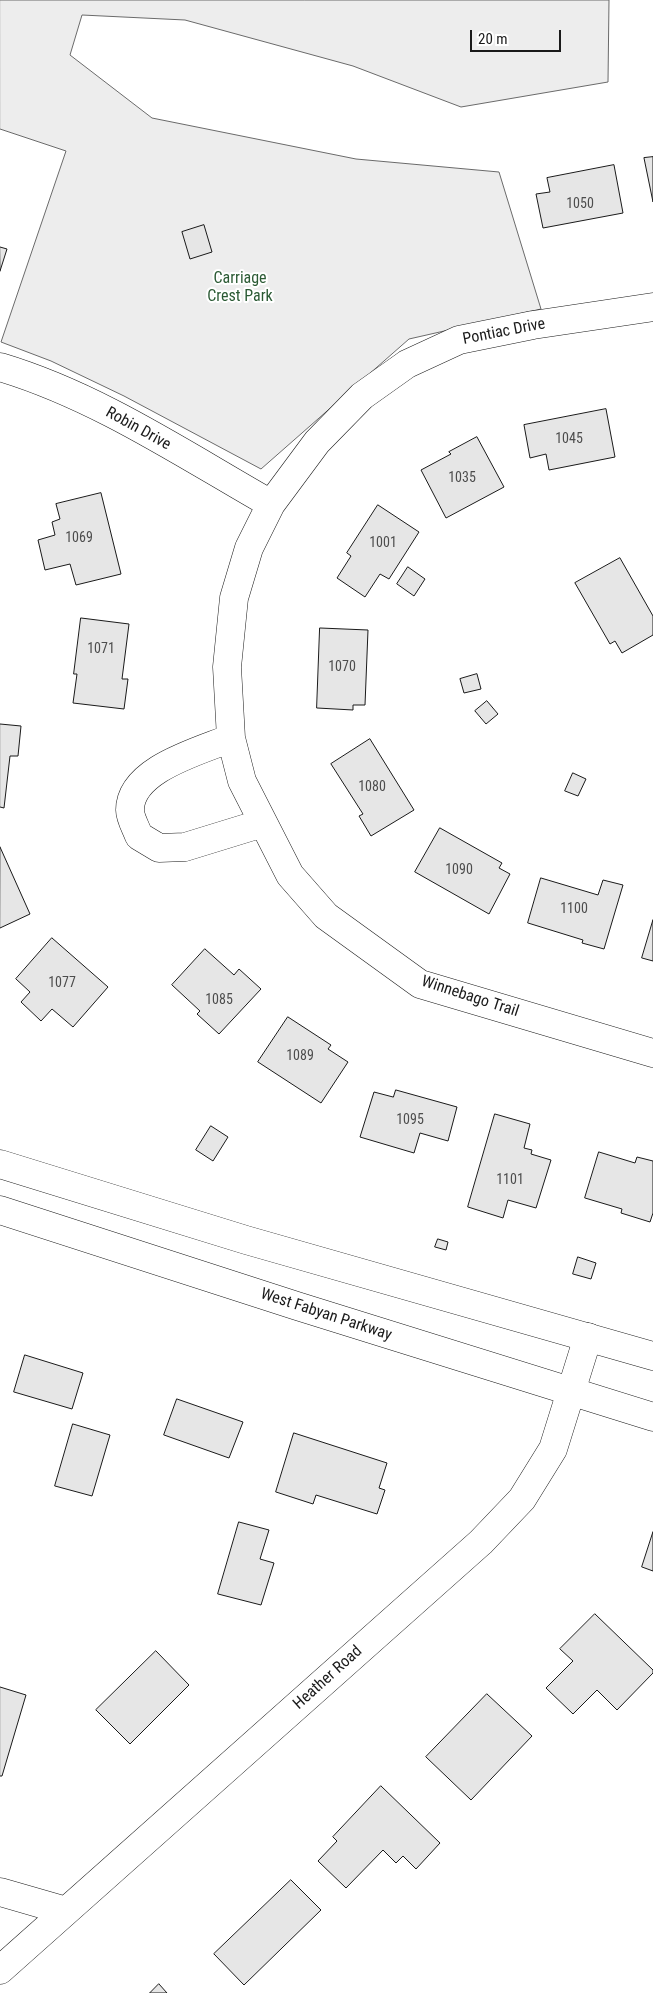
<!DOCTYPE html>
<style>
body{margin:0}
#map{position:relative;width:653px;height:1993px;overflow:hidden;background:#fff;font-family:"Roboto Condensed",sans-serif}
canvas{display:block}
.scale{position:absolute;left:470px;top:30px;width:91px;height:22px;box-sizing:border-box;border:2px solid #1a1a1a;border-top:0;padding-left:6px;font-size:15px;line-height:18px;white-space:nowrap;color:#1a1a1a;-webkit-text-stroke:4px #fff;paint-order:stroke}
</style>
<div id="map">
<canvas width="653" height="1993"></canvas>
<div class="scale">20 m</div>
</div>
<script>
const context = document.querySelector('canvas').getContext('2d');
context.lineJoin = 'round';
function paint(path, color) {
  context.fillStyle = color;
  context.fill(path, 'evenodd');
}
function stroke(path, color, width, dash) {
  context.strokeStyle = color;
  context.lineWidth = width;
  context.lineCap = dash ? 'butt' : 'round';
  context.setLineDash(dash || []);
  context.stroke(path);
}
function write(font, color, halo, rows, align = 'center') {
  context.font = font + ' "Roboto Condensed",sans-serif';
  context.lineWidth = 4;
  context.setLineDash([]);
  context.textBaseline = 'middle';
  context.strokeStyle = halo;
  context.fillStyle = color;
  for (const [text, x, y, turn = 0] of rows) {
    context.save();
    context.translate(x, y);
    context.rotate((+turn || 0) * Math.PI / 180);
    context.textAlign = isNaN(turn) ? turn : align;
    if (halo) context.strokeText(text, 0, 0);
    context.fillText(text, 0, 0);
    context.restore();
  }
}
const built = new Path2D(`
 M0 0H609L608 82 461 107 353 66 185 20 82 15 70 55 152 118 356 159 499 172 541 309 409 339 261 469 124 396 51 361 1 342 66 151 0 129Z`);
paint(built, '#ededed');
stroke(built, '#6a6a6a', 1);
const building = new Path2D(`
 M653 157V202L644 158Z
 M614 165 623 213 543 228 536 194 550 192 547 178Z
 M204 225 212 252 190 259 182 232Z
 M0 247 7 249 0 271Z
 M606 409 615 457 549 470 546 454 530 458 524 425Z
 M477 437 504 487 446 518 421 470 451 454 449 452Z
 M101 493 121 574 76 585 70 564 45 570 38 540 55 535 52 522 60 519 56 504Z
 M378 505 419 532 389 579 380 574 365 597 337 578 351 556 347 553Z
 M620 558 653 616V635L622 653 615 641 610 644 575 583Z
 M408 567 425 579 414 596 397 584Z
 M81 618 129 624 122 679H128L124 709 73 703 77 674H74Z
 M320 628 368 630 365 705H353V710L317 708Z
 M477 674 481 689 464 693 460 679Z
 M487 701 498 714 486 724 475 711Z
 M0 724 21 726 18 756H10L4 808 0 807Z
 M370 739 414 810 371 836 359 816 363 814 331 764Z
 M573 773 586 779 578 796 565 791Z
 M440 828 502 863 499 868 510 874 489 914 415 872Z
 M0 847 30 914 0 928Z
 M541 878 598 895 603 880 623 885 604 949 582 943 583 940 528 923Z
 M653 920V961L642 958Z
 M52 938 108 987 73 1027 52 1009 41 1021 21 1002 30 992 16 979Z
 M205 949 234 975 239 969 261 989 219 1034 197 1014 200 1011 172 985Z
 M288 1017 331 1045 328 1049 348 1062 321 1103 258 1062Z
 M396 1090 457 1107 448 1141 420 1133 414 1153 360 1137 374 1092 393 1097Z
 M495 1114 530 1124 524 1148 532 1150 531 1154 551 1160 536 1208 508 1200 503 1218 468 1207Z
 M211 1126 228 1137 213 1161 196 1150Z
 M599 1152 635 1163 637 1157 653 1161V1213L650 1222 621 1213 622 1209 585 1198Z
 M438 1239 448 1242 446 1250 435 1247Z
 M578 1257 596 1263 591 1279 573 1274Z
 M25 1355 83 1373 72 1409 14 1392Z
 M177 1399 243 1422 229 1458 164 1435Z
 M73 1424 110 1435 92 1496 55 1486Z
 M294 1433 387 1463 379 1488 385 1490 377 1514 316 1495 313 1504 276 1492Z
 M239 1522 269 1530 260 1559 274 1563 261 1605 218 1594Z
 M653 1532V1571L642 1567Z
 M595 1614 653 1670V1673L617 1710 597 1690 573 1714 546 1688 573 1661 560 1649Z
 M156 1651 189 1685 130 1744 96 1710Z
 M0 1687 26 1695 2 1776H0Z
 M487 1694 532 1736 471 1800 426 1757Z
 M381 1786 440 1843 416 1869 403 1856 396 1863 383 1850 346 1888 318 1861 337 1841 333 1837Z
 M291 1880 321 1910 244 1985 214 1954Z
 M159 1984 167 1993H150Z`);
paint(building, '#e6e6e6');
stroke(building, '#1a1a1a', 1);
const street = new Path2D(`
 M653 307 533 325 459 340 407 364 362 396 317 442 271 504 249 548 234 598 227 667 231 738 242 781 290 875 326 916 420 984 653 1053
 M0 367C97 396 183 454 271 504
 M231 738C200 751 130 769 130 810 130 818 136 828 139 836L159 848 185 847 263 823
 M0 1892 66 1911
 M0 1970 481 1542 522 1499 553 1449 588 1337`);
const secondary = new Path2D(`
 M0 1164 246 1240 653 1356
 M0 1210 297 1306 653 1417`);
stroke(street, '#1a1a1a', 29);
stroke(secondary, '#1a1a1a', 29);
stroke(street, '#fff', 28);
stroke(secondary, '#fff', 28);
write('14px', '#4d4d4d', null, [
 ["1050",580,204],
 ["1045",569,439],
 ["1035",462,478],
 ["1069",79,538],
 ["1001",383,543],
 ["1071",101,649],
 ["1070",342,667],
 ["1080",372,787],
 ["1090",459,870],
 ["1100",574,909],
 ["1077",62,983],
 ["1085",219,1000],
 ["1089",300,1056],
 ["1095",410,1120],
 ["1101",510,1180]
]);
write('16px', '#2b5a34', '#fff', [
 ["Carriage",240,279],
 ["Crest Park",240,297]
]);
write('16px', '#1a1a1a', '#fff', [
 ["Pontiac Drive",504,332,-11],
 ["Robin Drive",138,429,29],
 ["Winnebago Trail",470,997,18],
 ["West Fabyan Parkway",326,1315,18],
 ["Heather Road",328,1678,-42]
]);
</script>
